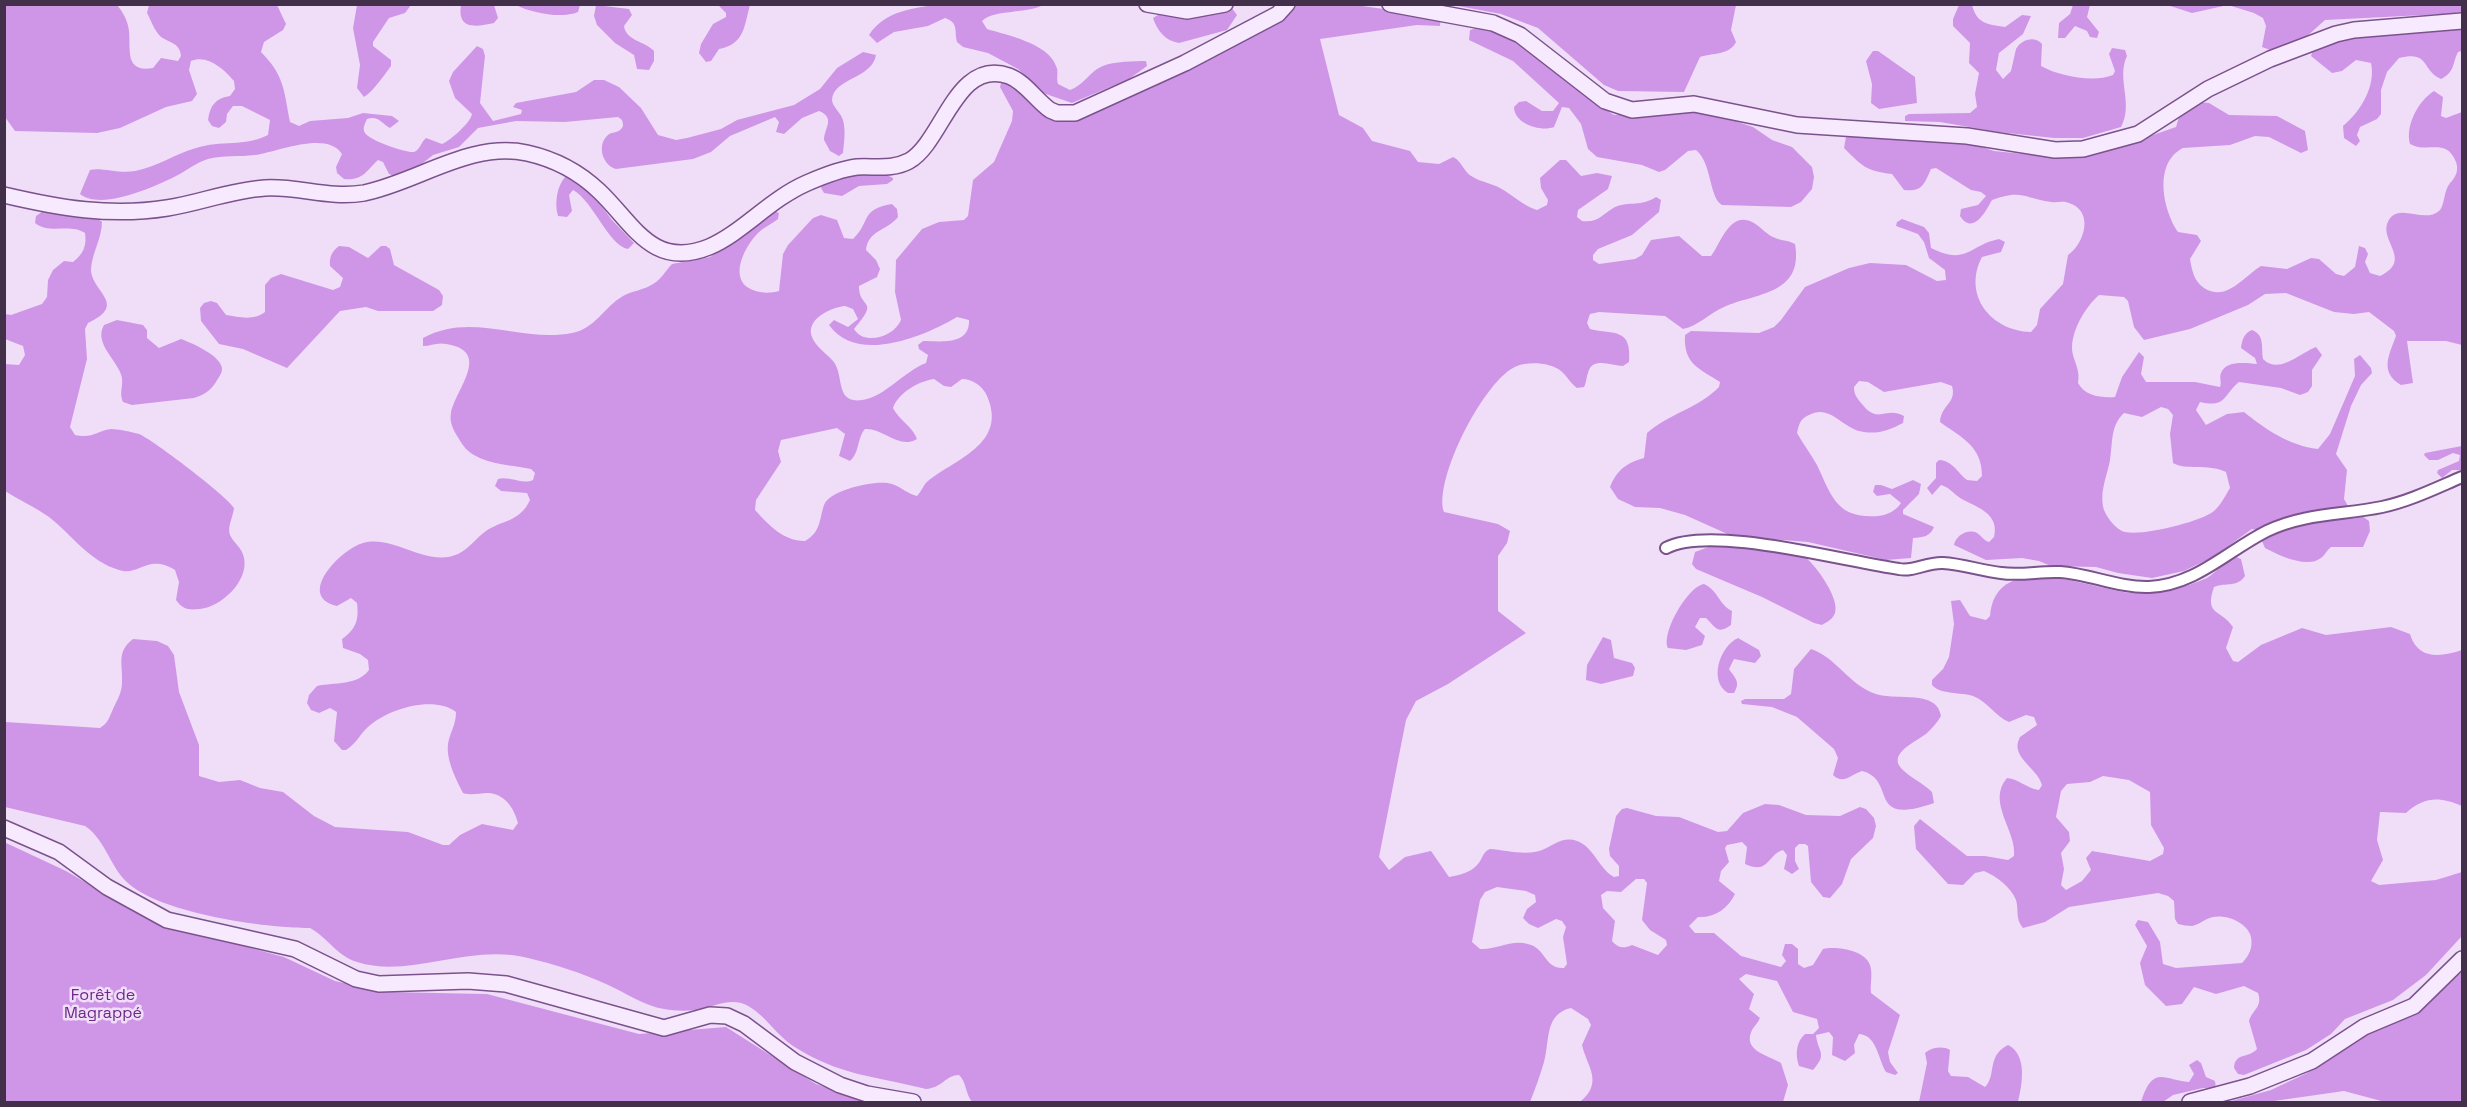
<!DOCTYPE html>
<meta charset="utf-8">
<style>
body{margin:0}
#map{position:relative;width:2467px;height:1107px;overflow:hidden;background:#f0def9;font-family:"Space Grotesk",sans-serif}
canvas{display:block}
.frame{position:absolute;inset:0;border:6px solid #42304a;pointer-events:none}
</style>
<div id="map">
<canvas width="2467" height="1107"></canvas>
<div class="frame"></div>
</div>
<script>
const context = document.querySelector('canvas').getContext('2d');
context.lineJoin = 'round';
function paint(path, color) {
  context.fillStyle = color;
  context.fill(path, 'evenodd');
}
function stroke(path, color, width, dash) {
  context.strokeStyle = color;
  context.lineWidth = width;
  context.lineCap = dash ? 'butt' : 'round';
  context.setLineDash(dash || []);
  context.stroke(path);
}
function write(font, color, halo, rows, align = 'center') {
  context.font = font + ' "Space Grotesk",sans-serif';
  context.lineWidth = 5;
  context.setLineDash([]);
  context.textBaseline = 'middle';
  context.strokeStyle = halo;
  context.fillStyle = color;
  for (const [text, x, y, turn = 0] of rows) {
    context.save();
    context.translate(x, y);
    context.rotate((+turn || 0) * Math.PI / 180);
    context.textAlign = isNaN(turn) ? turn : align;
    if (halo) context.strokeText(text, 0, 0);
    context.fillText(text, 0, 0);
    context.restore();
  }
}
paint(new Path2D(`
 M941 4 1043 5C1028 14 994 9 982 21L987 29C1006 35 1048 43 1056 66 1059 71 1056 78 1058 84L1070 90C1083 85 1087 76 1097 69 1109 61 1127 62 1141 61H1146L1147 66 1129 79 1072 103 1043 93 1018 69 988 53 963 47 957 42C954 30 959 23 945 18L928 26 894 32 877 43 869 35C885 10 915 8 941 4Z
 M2462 4V12L2444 14 2325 20 2305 38 2273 51 2262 47 2266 26 2263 18 2254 13 2228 5 2192 13 2167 5Z
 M5 5H117C123 12 128 21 129 31 131 49 124 73 153 68L161 58 178 61 181 56C180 42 168 43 160 36 154 30 151 20 147 13L149 5H277L286 24 283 30 264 42 261 52C285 76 284 92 290 122L299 126 310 121 348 118 363 113 392 116 399 121 390 128C381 123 378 115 367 119 365 124 362 128 365 133 369 140 405 153 414 152 420 150 421 142 426 138L442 144C450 141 471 122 472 114L455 98 449 81 453 72 477 46 483 49 485 56 480 103 493 121 521 114 522 110 513 107 516 103 576 92 594 80H604L619 87 641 108 658 135 676 140 687 138 721 129 737 120 794 105 820 89 837 68 863 52 876 55C872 79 833 78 832 100 832 106 841 113 843 120 846 131 844 142 843 153L839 156 830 151 824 140C824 128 836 118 819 111L802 118 784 134 776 132 779 122 775 117 730 136 711 152 693 159 616 169C603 166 596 145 608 135 611 132 618 133 621 129 624 126 623 124 622 120L618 117 565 122 516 121 478 128 459 147 433 155 418 167 394 176 389 174 383 162 378 160C366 171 363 181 344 179L337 173 336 167 342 154C327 130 277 152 255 155 240 157 223 155 208 159 197 162 186 171 176 176 154 187 101 211 80 194L90 170C101 167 119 174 135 171 157 167 175 154 196 148 221 140 244 147 268 135L270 120 242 106H233L227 114 226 122 219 128 212 126 208 120C210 105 216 98 230 96L235 89 234 81C224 69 207 54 191 61L189 70 197 94 192 101 166 107 120 128 97 133 15 131 5 117Z
 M357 5H411L405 13 389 18 373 42V46L391 60V66C385 74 372 93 364 97L357 88 360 65 353 28Z
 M461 5H494L498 18 494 23C476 27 457 30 461 5Z
 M580 5 578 12C562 19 531 13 516 5Z
 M596 5 629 9 632 15 624 26C626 41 645 41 654 51V61L649 70 637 69 634 55 615 43 597 25 594 16Z
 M718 5H750C744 26 745 44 719 49L711 61 706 62 699 53 701 44 713 24 726 17V13Z
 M1295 5H1355L1441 17 1440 26 1417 25 1320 39 1339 115 1363 128 1372 141 1410 151 1418 162 1439 164 1453 157C1463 162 1463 172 1473 177 1481 182 1491 183 1500 188 1513 195 1522 205 1537 210L1547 205 1548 200 1541 188 1540 178 1560 160H1566L1581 176 1597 173 1612 176 1608 189 1578 210 1577 217 1582 221C1599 223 1602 214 1615 207 1629 201 1641 207 1656 197L1661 200 1659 212 1632 235 1598 249 1593 255V260L1599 264 1635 259 1642 255 1651 240 1679 236 1702 256H1711C1721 243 1730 209 1754 223 1761 227 1766 234 1773 237 1781 241 1788 240 1795 244 1804 295 1755 293 1724 307 1710 313 1698 326 1683 329L1665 316 1599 312 1590 314 1587 323 1590 329C1614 335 1632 327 1629 362L1623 366C1612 366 1592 356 1588 373 1586 378 1587 381 1584 387L1577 388C1570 383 1568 377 1561 371 1552 363 1529 361 1517 366 1485 378 1433 480 1444 512L1498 524 1510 531 1507 543 1498 556V611L1526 633 1448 684 1416 701 1406 720 1379 857 1389 870 1405 857 1431 851 1449 877C1459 875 1470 873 1477 865 1483 859 1482 852 1490 849 1504 850 1528 856 1542 850 1554 845 1563 836 1577 841 1594 847 1599 869 1614 877L1619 876V866L1610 856 1609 849 1616 816 1622 809 1627 808 1656 816 1679 817 1718 832 1727 831 1743 813 1765 804 1779 805 1806 815 1840 816 1860 807 1866 809 1874 818 1876 826 1873 838 1851 859 1842 884 1830 898 1823 897 1811 882 1808 846 1805 844H1799L1795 848V861L1799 869 1792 874 1784 869 1787 855 1783 850C1767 855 1769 875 1745 864L1747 847 1742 842 1727 845 1725 848 1729 862 1721 871 1719 881 1735 894C1728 909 1714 918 1698 917L1689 926 1695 933H1714L1741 956 1781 967 1786 961 1782 955 1785 944H1792L1798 949V964L1804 968 1813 965 1823 949C1836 946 1865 950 1870 965 1873 973 1870 985 1871 993L1900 1015 1888 1052 1890 1062 1898 1073 1895 1075 1886 1072C1878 1059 1877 1035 1859 1034L1854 1045 1855 1053 1845 1061 1832 1055 1833 1037 1829 1032 1816 1035C1818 1053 1828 1053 1813 1070L1799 1066C1795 1055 1796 1042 1805 1034H1813L1819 1028 1817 1019 1793 1012 1777 981 1746 974 1739 979 1754 994 1749 1009 1760 1018C1758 1023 1754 1026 1752 1030 1742 1051 1768 1055 1781 1063L1788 1085 1783 1102H1580C1604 1082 1587 1067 1582 1045L1591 1025 1588 1019 1571 1008C1544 1014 1550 1041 1544 1062 1540 1076 1535 1089 1530 1102H972C965 1093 967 1083 959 1075 946 1075 942 1088 926 1089 875 1076 840 1076 793 1046 775 1034 761 1009 741 1003 726 999 710 1008 696 1010 686 1011 674 1011 664 1009 645 1006 624 992 606 984 582 973 554 964 528 958 468 943 410 979 357 962 337 956 328 938 310 928 265 928 164 914 129 884 110 868 106 840 85 826L5 807V722L100 728C108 723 109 718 113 709 117 700 122 693 122 682 123 664 116 652 133 639L157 641 168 646 174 655 179 692 199 745V776L219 782 240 780 260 788 283 792 314 816 335 827 408 832 443 845H449L460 835 482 824 513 830 518 823C514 808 505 794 488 793 479 793 472 796 463 793 456 779 446 760 448 744 450 732 456 725 456 712 433 695 388 709 368 727 360 734 356 744 346 750H342L334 741 337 712 330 708 319 713 311 710 307 703 309 695 317 686C335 682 357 686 369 670L368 660 360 654 343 648 342 639C356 629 359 620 357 603L351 598 337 606C295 596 341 549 363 543 394 534 426 568 458 554 469 549 476 538 486 531 502 520 520 522 530 500L527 493 501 491 495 486 498 479C510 476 522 485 533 480L535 473 531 469C513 465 490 465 474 455 467 451 463 446 459 439 454 431 449 423 451 413 455 390 493 351 446 344 437 342 431 346 423 346V338C471 311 521 343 572 333 595 329 604 307 623 296 632 291 644 290 653 284 662 279 665 271 672 264L710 257 771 210 779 213 778 219C772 224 764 227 758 233 746 245 730 274 747 287 756 293 768 294 779 291L783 254 788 245 813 218 821 215 837 220 844 238 853 239C871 222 860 209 892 204L897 209 898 217C887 231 868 230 866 250L876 260 880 269 877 277 859 286C859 310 881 298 854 329 864 346 894 337 901 320L895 292 896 260 922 229 939 222 964 220 968 216 973 180 994 162 1012 121 1013 111 1000 87 1001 83 1012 85 1058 118 1181 73 1284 20ZM845 306 853 309 858 319 848 327 834 320 829 325C857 365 925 336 957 317L969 320C970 346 940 341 923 341L918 345 919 349 928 355 926 363C903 372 885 397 862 400 834 404 845 375 833 361 827 354 815 346 812 337 805 319 832 307 845 306ZM934 379 944 386 951 387 962 379C972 379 983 386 987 396 1008 444 955 459 928 481 923 485 922 491 917 496 908 494 901 487 892 484 877 479 829 490 824 505 819 520 821 532 805 541 783 541 769 525 755 510L756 500 781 462 778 451 781 440 837 428 845 434 839 456 850 461C860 452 857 438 865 429 884 428 899 450 917 439 913 427 899 420 893 408 898 393 919 381 934 379ZM1636 879H1644L1647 883 1642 920 1650 930 1666 940 1667 945 1658 955 1632 945C1623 949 1618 948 1612 941L1615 921 1603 908 1601 895 1607 891 1621 892ZM1497 887 1526 891 1535 895 1536 902 1527 909 1523 918 1529 924 1538 928 1556 919 1562 921 1566 927 1563 937 1567 964 1564 968C1545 969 1546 950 1531 945 1512 938 1498 950 1480 949L1472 942 1480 900 1485 892Z
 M1453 5H1736L1731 30 1736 42C1730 55 1712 53 1700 57L1684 92 1618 91 1604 85 1538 28 1501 14Z
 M1959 5H1972C1977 24 1987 24 2005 27L2022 15 2031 16 2023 34 1999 53 1996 70 2003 79 2011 71 2016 49C2021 40 2034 35 2042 44L2041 66C2059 76 2093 83 2113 75L2115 71 2109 54 2112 48 2125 50 2127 56C2116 79 2134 103 2121 127L2083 138H2054L1998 132 1940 122 1905 121V116L1909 114 1970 113 1977 107 1975 94 1979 73 1969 63 1970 43 1953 26V19Z
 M2073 5H2090L2087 17 2099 32 2097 38 2090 37 2087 31 2075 26 2065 38H2058L2059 23 2070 14Z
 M1231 7 1237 15 1227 30 1179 43C1165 41 1157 30 1153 18L1161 13 1173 17Z
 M2462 24V51L2458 52C2452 64 2455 72 2441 79 2421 70 2430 50 2399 58L2387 72 2381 90V114L2377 119 2360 127 2357 135 2360 141 2356 146 2344 138 2343 126C2360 112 2376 87 2371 63L2356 60 2342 71 2332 73 2311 56 2313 49 2349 37Z
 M1483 26 1518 39 1586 92 1595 103 1614 115 1672 109 1711 113 1753 127 1772 140 1792 147 1812 167 1814 177 1812 189 1801 202 1791 207 1722 205C1709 198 1712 163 1696 150L1688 151 1665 170 1659 172 1642 165 1597 157 1588 149 1581 124 1569 108 1562 107 1554 127C1541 132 1514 124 1514 107L1519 102 1526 101 1542 111H1553L1559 103 1513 61 1469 40 1470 30Z
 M1873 51H1878L1915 77 1917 103 1879 109 1871 103 1872 84 1866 61Z
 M2434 91 2443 97 2441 116 2446 118 2462 112V345L2446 341H2407L2413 383 2401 385C2379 372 2389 355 2396 336L2394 331 2369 312 2354 314 2334 312 2286 293 2265 294 2248 305 2190 329 2144 340 2134 327 2128 301 2124 297 2099 295C2085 307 2068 335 2073 355 2076 366 2080 371 2078 383 2085 396 2101 398 2115 397L2122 377 2139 352 2144 357 2141 374 2146 382H2195L2220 387C2222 382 2219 378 2221 373 2226 360 2245 363 2257 364L2255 358 2241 348C2242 340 2244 333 2252 330 2265 335 2261 347 2263 359 2279 375 2300 353 2316 347L2322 355 2312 370V386L2308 392 2300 395 2281 388 2239 382C2223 395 2227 408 2200 402L2196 410 2206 425 2227 414 2244 412C2265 429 2290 446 2318 449L2330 434 2355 376 2354 359 2360 355 2371 368 2372 373 2361 385 2351 406 2336 454 2347 470 2344 499 2348 506 2369 521 2370 531 2363 547H2331C2327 550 2325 555 2321 558 2307 569 2278 555 2265 548L2257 530 2252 529 2213 557 2184 571 2152 578 2118 573 2096 567 2051 566 2039 561 2022 558 1986 560 1954 545C1955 536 1968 528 1977 533 1982 536 1983 540 1989 542L1994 537C2000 513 1976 507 1960 498 1953 493 1949 487 1941 485L1932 495 1927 488 1936 478V463L1939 460C1953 461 1957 472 1967 480L1977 481 1982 476C1982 446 1962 438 1940 422 1941 405 1957 403 1952 386L1941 382 1884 392 1868 382 1859 381 1854 387C1854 395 1857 398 1862 404 1878 425 1886 406 1904 416L1903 423C1888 431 1876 435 1859 431 1841 426 1829 404 1809 415 1800 419 1799 424 1797 433 1803 444 1811 454 1817 465 1832 497 1837 519 1878 516 1887 515 1896 511 1901 503L1890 494 1877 496 1873 492 1875 485H1881L1892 489 1913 480 1921 484 1919 494 1903 510V514L1934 527C1930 537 1923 537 1913 538L1911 558 1886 560 1808 542 1732 536 1685 515 1660 508 1635 507 1618 499 1610 487C1617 470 1626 463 1644 458L1647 433C1670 413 1697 409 1719 387L1720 382C1701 369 1683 365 1685 335L1691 331 1759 333 1774 327 1781 320 1805 287 1849 268 1870 263 1906 265 1937 281 1946 280 1945 270 1929 258 1924 242 1918 234 1896 226 1897 222 1902 219 1924 227 1929 233 1931 248C1967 266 1969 245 1999 239L2005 242 2001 252 1982 257C1962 295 1991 331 2031 332L2037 325 2040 309 2063 284 2068 255C2085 243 2094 211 2069 203 2063 200 2057 203 2051 202 2023 198 2022 189 1992 200 1986 211 1973 236 1960 216L1961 209 1978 205 1986 196 1981 192 1971 190 1936 168 1931 169C1924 185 1922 192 1904 190L1892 174C1866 171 1862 166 1844 148L1846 137 1851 134 1957 139 1994 151 2063 158 2098 154 2176 127 2179 117 2188 109 2198 102 2209 103 2229 115 2277 116 2305 131 2308 150 2301 153 2269 137 2255 136 2230 145 2183 148C2153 163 2163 210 2178 232L2197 235 2201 241 2190 259C2192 271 2194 281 2204 288 2227 302 2243 277 2261 266L2287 269 2311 258 2319 259 2336 274 2344 276 2355 267 2359 246 2365 248 2368 254 2365 262 2370 273 2380 276C2416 259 2373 238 2391 217 2402 205 2425 223 2439 211 2445 206 2443 192 2450 183 2456 177 2459 170 2456 162 2446 137 2428 154 2410 144 2405 126 2418 101 2434 91ZM2161 407 2168 409 2173 415 2170 434 2173 463C2186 471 2207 463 2226 472L2230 488C2225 496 2221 505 2214 511 2201 522 2136 538 2122 531 2114 527 2107 517 2104 510 2099 492 2107 477 2110 460 2113 443 2110 426 2124 413L2142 417Z
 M844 173 885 174 893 178V180L887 184 859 186 842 196 824 193 821 188 823 184Z
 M567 175 588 188 612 220 634 243 628 249C609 246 594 202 573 190L569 195 572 211 567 217 558 216C554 203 557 184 567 175Z
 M43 211 96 217 102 222C102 238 92 253 91 269 91 292 129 304 88 323L85 329 87 359 70 427 75 435C93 439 96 431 111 429 118 429 132 432 139 434 152 439 228 497 234 508 233 517 227 527 230 535 234 544 242 547 244 558 249 581 221 607 200 609 189 610 183 610 176 600L179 582 175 570C147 553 139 577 119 570 89 561 72 535 49 517 35 507 19 500 5 491V364L19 365 25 355 23 346 5 339V314L11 315 42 304 47 297 48 280 53 270 64 261 73 262C83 254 87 246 85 233 69 223 50 235 35 223L36 216Z
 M339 246 349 247 368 258 381 246H386L390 249 394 265 439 290 443 296 442 305 433 311H378L366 307 340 311 287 368 243 349 219 344 201 321 200 308 204 303 211 301 217 303 226 315C239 317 253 321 265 312V285L271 278 281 274 333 290 340 287 343 278 330 266C329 257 332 251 339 246Z
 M117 320 143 325 147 330V338L159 348 181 339C192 343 222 356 222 369 222 374 218 378 216 382 210 391 204 395 194 398L132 405 123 402C119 393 123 388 122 378 119 361 93 344 104 325Z
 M2462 446V470H2452L2442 478 2437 473 2438 470 2459 461 2460 455 2453 453 2438 460H2429L2424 455 2425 453Z
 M1717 544 1804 556C1815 564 1840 598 1835 613 1833 619 1827 622 1822 625L1814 623 1762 597 1696 569 1692 564 1695 552Z
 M2236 557 2241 559 2245 576C2237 588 2226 582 2214 587 2204 616 2221 609 2233 627L2226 648 2233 661 2238 662 2261 645 2302 628 2326 635 2391 627 2410 634C2418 660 2440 657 2462 650V806C2440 797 2425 796 2406 813L2380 812 2377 840 2383 860 2371 881 2379 885 2436 880 2462 872V936L2426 975 2393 1000 2345 1019 2331 1034 2306 1050 2244 1075 2238 1074 2234 1068C2235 1052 2248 1059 2257 1049L2249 1021C2252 1010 2263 1007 2258 993L2244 986 2216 994 2194 987 2182 1004 2166 1006 2145 985 2140 963 2147 946 2135 925 2138 920 2148 922 2160 942 2163 964 2176 968 2242 963C2249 956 2253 948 2251 937 2248 923 2227 914 2213 917 2206 918 2199 925 2192 926 2188 926 2182 925 2178 924L2175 919 2174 901 2168 896 2158 893 2069 907 2045 922 2023 928C2015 919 2019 910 2016 900 2011 887 1996 876 1984 871L1975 873 1963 885 1948 884 1916 849 1914 826 1920 819 1967 856H1985L2008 860 2014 856C2017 831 1986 802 2007 778 2019 779 2026 788 2039 790L2042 785C2037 767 2009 757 2020 737L2037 725 2034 717 2026 715 2009 722C1995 716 1988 702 1973 696 1961 692 1941 695 1932 685V680L1943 669 1949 657 1954 624 1951 601 1960 600 1970 616 1986 620 1990 616C1996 547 2090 589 2131 593 2144 594 2159 592 2172 589 2183 587 2196 583 2207 578 2217 572 2225 559 2236 557ZM2103 776 2129 780 2150 792 2151 825 2164 848 2163 854 2150 861 2092 851 2086 858 2091 870 2082 881 2066 890 2061 885 2064 869 2061 853 2070 841 2069 832 2056 817 2061 791 2067 784 2090 782Z
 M1704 584C1718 590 1719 605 1732 611L1731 625C1718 635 1715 627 1706 618H1700L1695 627 1705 636 1702 645 1686 650 1668 648C1661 633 1688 586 1704 584Z
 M1603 637 1611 640 1614 658 1632 663 1635 668 1633 676 1601 684 1586 680 1587 665Z
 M1738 638 1759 650 1761 656 1755 663 1734 659 1729 669C1735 678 1741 682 1734 693H1728C1708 681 1720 646 1738 638Z
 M1811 649C1836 657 1850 686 1876 694 1896 701 1937 689 1941 716 1937 723 1932 728 1926 734 1917 741 1888 753 1901 768 1909 777 1923 783 1932 792L1934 803C1865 827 1898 780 1862 771 1850 775 1843 785 1833 775L1838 758 1834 749 1797 717 1772 707 1742 704 1741 701 1745 699H1784L1791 694 1794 669Z
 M4 842 66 871 154 922 284 957 335 981 386 992 487 994 639 1034 726 1027 816 1084 868 1102H5Z
 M2462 972V1102H2385L2344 1091 2267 1102H2228L2271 1090 2307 1073 2361 1037 2416 1012Z
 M2008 1045C2028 1055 2022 1085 2018 1102H1919L1927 1063 1925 1053C1932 1047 1943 1046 1950 1050L1948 1071 1951 1076 1968 1077 1985 1087C1997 1075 1986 1056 2008 1045Z
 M2197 1060 2201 1063 2206 1077 2215 1081 2216 1089 2203 1088 2173 1095 2163 1102H2141C2153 1064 2164 1080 2189 1082L2194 1074 2189 1065Z`), '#cf96e8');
const street = new Path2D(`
 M1666 548C1711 524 1846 562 1899 569 1914 572 1927 562 1943 563 1962 564 1982 571 2001 573 2021 576 2040 571 2060 572 2090 574 2119 588 2149 587 2196 585 2227 551 2267 531 2304 513 2343 515 2382 507 2410 501 2436 488 2462 477`);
const secondary = new Path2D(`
 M1147 4 1187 11 1225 4
 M1390 4 1493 23 1520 35 1605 101 1632 110 1694 104 1797 125 1967 136 2055 150 2083 149 2138 134 2208 89 2270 59 2336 34 2354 30 2462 21
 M4 195C59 208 111 217 167 208 200 203 231 190 265 188 298 186 330 199 364 193 418 182 470 141 527 153 554 159 579 172 599 191 633 223 652 270 709 247 742 233 770 199 807 183 823 176 840 169 857 167 875 166 892 170 909 161 943 142 956 57 1009 76 1025 82 1036 100 1050 110L1057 113H1075L1185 63 1278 14 1287 4
 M4 828 59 852 107 887 167 920 295 949 356 979 379 984 468 981 506 984 664 1028 710 1015 727 1016 744 1024 795 1062 840 1085 867 1094 913 1102
 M2190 1102 2250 1086 2312 1061 2364 1027 2414 1006 2462 959`);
stroke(street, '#7b528c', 14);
stroke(secondary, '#7b528c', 18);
stroke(street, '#fff', 10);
stroke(secondary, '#f8eafe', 15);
write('16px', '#6d2888', '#f0def9', [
 ["Forêt de",103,996],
 ["Magrappé",103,1014]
]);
</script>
